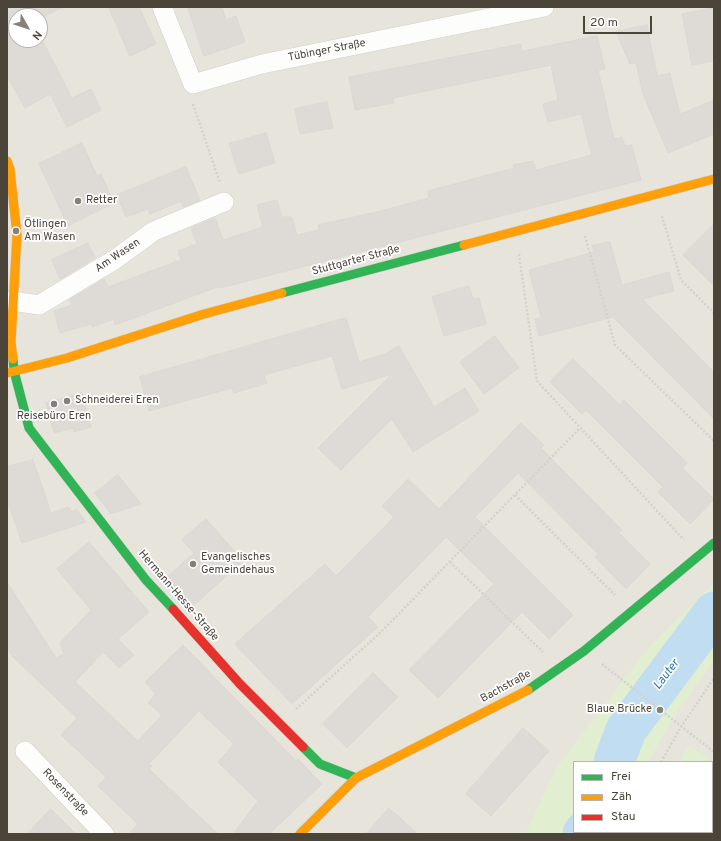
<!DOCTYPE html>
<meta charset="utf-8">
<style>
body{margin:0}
#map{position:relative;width:721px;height:841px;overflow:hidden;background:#f4f2ee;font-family:Overpass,sans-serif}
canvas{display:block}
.frame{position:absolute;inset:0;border:8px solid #4b4439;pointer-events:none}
.legend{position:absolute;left:573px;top:761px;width:140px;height:72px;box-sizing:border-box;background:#fff;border:1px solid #b7b4b0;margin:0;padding:5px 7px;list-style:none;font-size:12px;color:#4b4439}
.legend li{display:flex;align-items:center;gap:8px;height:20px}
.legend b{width:20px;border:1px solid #b7b4b0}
.north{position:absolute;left:8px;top:8px;width:40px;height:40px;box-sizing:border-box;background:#fff;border:1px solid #b7b4b0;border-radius:50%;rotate:129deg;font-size:11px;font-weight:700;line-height:16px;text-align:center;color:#4b4439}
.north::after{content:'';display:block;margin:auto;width:14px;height:18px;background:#868178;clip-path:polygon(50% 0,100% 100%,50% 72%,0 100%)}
.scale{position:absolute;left:583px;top:16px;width:69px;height:18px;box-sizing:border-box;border:2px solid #4b4439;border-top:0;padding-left:5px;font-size:12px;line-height:14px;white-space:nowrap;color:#4b4439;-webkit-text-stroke:3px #fff;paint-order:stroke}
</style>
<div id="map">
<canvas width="721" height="841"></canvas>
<div class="frame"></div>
<ul class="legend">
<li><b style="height:5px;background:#30b455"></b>Frei</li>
<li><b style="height:5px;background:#ff9f0a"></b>Zäh</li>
<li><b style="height:5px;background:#e5322d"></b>Stau</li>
</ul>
<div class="north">N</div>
<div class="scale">20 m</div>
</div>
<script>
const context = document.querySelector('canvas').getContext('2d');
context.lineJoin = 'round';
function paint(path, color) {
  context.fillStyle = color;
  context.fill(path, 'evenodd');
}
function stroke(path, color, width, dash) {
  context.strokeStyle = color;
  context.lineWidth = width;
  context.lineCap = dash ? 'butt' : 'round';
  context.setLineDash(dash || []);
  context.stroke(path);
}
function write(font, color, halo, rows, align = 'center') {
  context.font = font + ' Overpass,sans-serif';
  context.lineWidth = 3.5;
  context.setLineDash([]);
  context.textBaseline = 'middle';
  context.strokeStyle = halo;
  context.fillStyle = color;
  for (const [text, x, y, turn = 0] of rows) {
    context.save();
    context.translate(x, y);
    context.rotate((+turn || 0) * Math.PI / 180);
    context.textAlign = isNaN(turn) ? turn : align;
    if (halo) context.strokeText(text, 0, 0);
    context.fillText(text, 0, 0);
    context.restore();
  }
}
paint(new Path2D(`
 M7 7H714V834H7ZM16 16H40V40H16ZM574 762H712V832H574Z`), '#e7e4dc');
paint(new Path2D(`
 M714 583V661L679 709 648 762H574V832H607L606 834H525L556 768 648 648Z
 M689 745 712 762H679Z
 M712 762 714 764V834H637L638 832H712Z`), '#e1eecf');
stroke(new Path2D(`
 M614 762 626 730 714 612
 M583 834 584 832`), '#c0ddf1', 41);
const building = new Path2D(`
 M7 7H63L40 18V16H16V40H40V36L72 98 91 89 101 110 67 127 50 94 25 108 7 76Z
 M109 7H139L156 44 130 56Z
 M188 7H222L226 20 236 16 245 42 204 56Z
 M714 8V61L692 65 682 14Z
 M647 25 657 76 670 73 680 114 714 100V134L668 153 643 94 636 63 630 64 616 32Z
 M597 36 605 69 598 70 614 139 622 137 625 146 632 145 641 180 220 288V286L115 325 114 319 92 327 91 324 60 333 54 311 72 305 69 300 104 279 108 287 181 260 178 251 197 244 191 228 215 218 223 240 263 227 257 205 277 200 282 217H292L297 235 319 230 318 225 381 211 429 198 428 191 514 168 513 165 533 161 536 170 592 155 581 114 548 122 543 104 558 100 551 65 393 98 394 103 355 110 349 77 521 44 522 51Z
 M327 102 333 128 300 134 295 109Z
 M266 133 275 163 239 174 229 144Z
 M82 143 97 176 101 174 114 203 68 226 39 164Z
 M186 167 200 200 183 207 181 201 150 214 148 209 126 217 117 195Z
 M714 224V286L683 255Z
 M610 242 622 285 669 272 674 291 642 299 714 372V419L613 317 539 336 535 319 541 317 529 270 594 252 592 246Z
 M88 243 95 258 60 279 52 260Z
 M469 286 473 299 479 298 486 324 444 336 432 297Z
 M346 318 359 362 385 354 399 346 434 407 465 388 479 411 413 452 392 419 341 470 318 448 392 374 342 389 332 356 264 375 267 383 234 393 232 388 149 411 140 377Z
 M495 336 519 368 484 394 460 362Z
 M573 359 620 405 624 400 687 463 682 468 714 499 690 524 658 492 663 487 586 410 582 414 550 382Z
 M82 393 91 427 74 432 73 428 54 433 46 403Z
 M521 423 544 445 541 448 622 530 619 533 650 564 626 589 595 557 598 554 518 473 475 517 573 615 549 639 522 612 438 698 409 670 494 584 446 537 368 617 378 627 292 704 235 644 325 564 336 576 394 517 382 506 408 479 439 509Z
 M33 460 51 513 68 507 72 512 76 509 86 522 22 543 7 499V467Z
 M118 475 141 504 111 514 95 493Z
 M206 519 243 561 192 607 166 578 194 553 182 540Z
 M89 542 149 612 118 639 134 655 119 668 103 652 75 682 138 741 162 715 148 703 156 694 145 682 183 645 296 761 298 759 322 784 269 834H233L258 801 218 762 234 744 199 711 149 764 152 766 149 769 218 834H129L138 824 98 786 106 777 61 735 77 718 13 657 7 648V582L56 658 64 654 60 643 91 610 57 569Z
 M373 673 398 697 347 748 323 724Z
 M523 728 549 751 491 816 466 794Z
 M389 808 418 834H366Z
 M51 809 76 834H27Z`);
paint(building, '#dedbd6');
stroke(building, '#dcd9d4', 1);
const street = new Path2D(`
 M162 7 193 84 262 64 544 7
 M12 301 39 305 114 260 154 231 224 202
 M25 751 104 834`);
const fast = new Path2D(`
 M282 293 464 245
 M13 359 14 371 29 428 146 580 173 609
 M528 690 584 651 714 543
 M303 747 320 764 356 778`);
const slow = new Path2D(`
 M7 161 10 169 17 235 11 342 13 359
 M464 245 714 179
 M7 373 67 358 204 314 282 293
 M300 834 356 778 528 690`);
const jam = new Path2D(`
 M173 609 240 684 303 747`);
stroke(street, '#d2d0cb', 20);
stroke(fast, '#d3cfc5', 10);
stroke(slow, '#d3cfc5', 10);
stroke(jam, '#d3cfc5', 10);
stroke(new Path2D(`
 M193 104 220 183
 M662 216 681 280 714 313
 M585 236 615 345 714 441
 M519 254 537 381 684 540
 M515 495 615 595
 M450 562 543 652
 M602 664 714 752
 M296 709 382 631 580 428
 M661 762 681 727 714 678
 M620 834 622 832`), '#d3d2cc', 2.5, [2, 2]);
stroke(street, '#fdfdfc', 19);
stroke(fast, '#30b455', 9);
stroke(slow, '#ff9f0a', 9);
stroke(jam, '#e5322d', 9);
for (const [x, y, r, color] of [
 [78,201,4,"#868178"],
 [16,231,4,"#868178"],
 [67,401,4,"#868178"],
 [54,404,4,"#868178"],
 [193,564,4,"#868178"],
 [660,710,4,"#868178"]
]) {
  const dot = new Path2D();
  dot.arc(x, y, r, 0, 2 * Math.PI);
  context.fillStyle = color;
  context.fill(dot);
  stroke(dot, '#fff', 1.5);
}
write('11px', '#4b4439', '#fff', [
 ["Tübinger Straße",327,51,-11],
 ["Am Wasen",118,256,-34],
 ["Stuttgarter Straße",356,261,-15],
 ["Hermann-Hesse-Straße",178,596,49],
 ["Bachstraße",506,687,-29],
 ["Rosenstraße",65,793,46]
]);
write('11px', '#4b4439', '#fff', [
 ["Retter",86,201],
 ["Ötlingen",24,225],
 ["Am Wasen",24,238],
 ["Schneiderei Eren",75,401],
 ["Reisebüro Eren",54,417,"center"],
 ["Evangelisches",201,558],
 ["Gemeindehaus",201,571],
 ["Blaue Brücke",652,710,"right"]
], 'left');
write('italic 12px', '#2e7ab2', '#fff', [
 ["Lauter",667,675,-53]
]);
</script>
